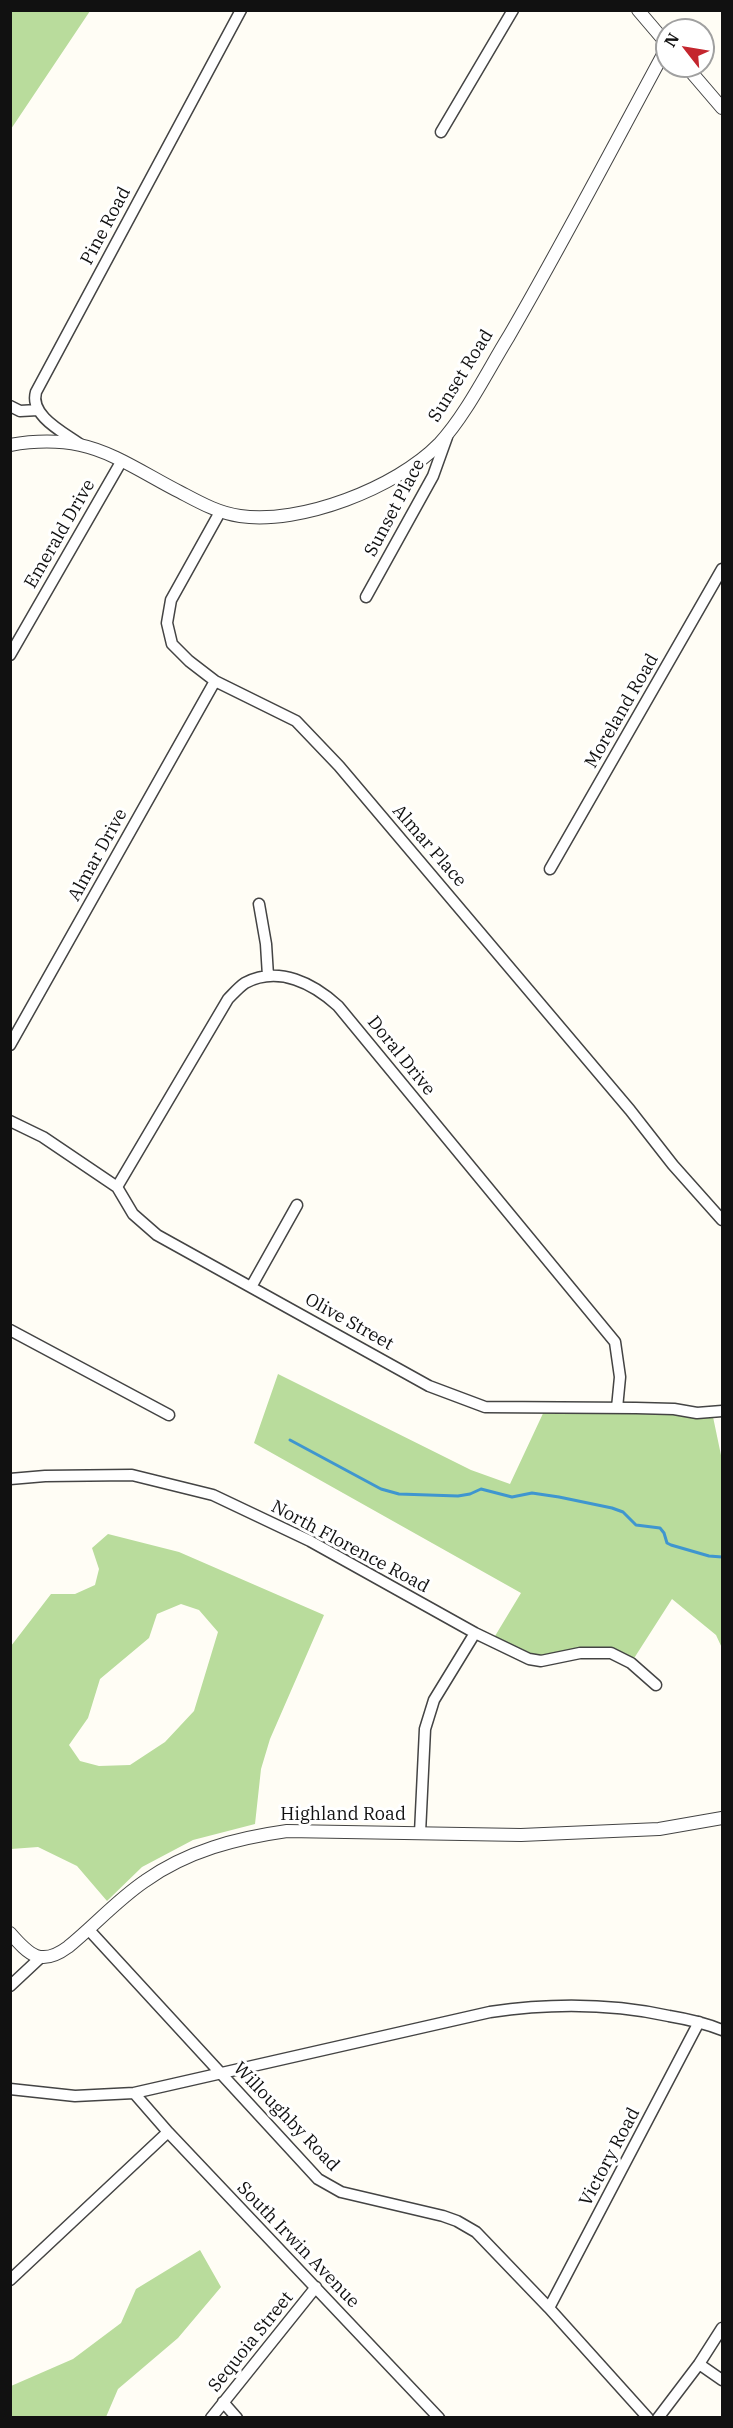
<!DOCTYPE html>
<style>
body{margin:0}
#map{position:relative;width:733px;height:2428px;overflow:hidden;background:#fffdf5;font-family:"IBM Plex Serif",serif}
canvas{display:block}
.frame{position:absolute;inset:0;border:12px solid #111;pointer-events:none}
.north{position:absolute;left:655px;top:18px;width:60px;height:60px;box-sizing:border-box;background:#fff;border:2px solid #a0a0a0;border-radius:50%;rotate:301deg;font-size:16px;font-weight:700;line-height:24px;text-align:center;color:#111}
.north::after{content:'';display:block;margin:auto;width:21px;height:27px;background:#c4262e;clip-path:polygon(50% 0,100% 100%,50% 72%,0 100%)}
</style>
<div id="map">
<canvas width="733" height="2428"></canvas>
<div class="frame"></div>
<div class="north">N</div>
</div>
<script>
const context = document.querySelector('canvas').getContext('2d');
context.lineJoin = 'round';
function paint(path, color) {
  context.fillStyle = color;
  context.fill(path, 'evenodd');
}
function stroke(path, color, width, dash) {
  context.strokeStyle = color;
  context.lineWidth = width;
  context.lineCap = dash ? 'butt' : 'round';
  context.setLineDash(dash || []);
  context.stroke(path);
}
function write(font, color, halo, rows, align = 'center') {
  context.font = font + ' "IBM Plex Serif",serif';
  context.lineWidth = 6;
  context.setLineDash([]);
  context.textBaseline = 'middle';
  context.strokeStyle = halo;
  context.fillStyle = color;
  for (const [text, x, y, turn = 0] of rows) {
    context.save();
    context.translate(x, y);
    context.rotate((+turn || 0) * Math.PI / 180);
    context.textAlign = isNaN(turn) ? turn : align;
    if (halo) context.strokeText(text, 0, 0);
    context.fillText(text, 0, 0);
    context.restore();
  }
}
paint(new Path2D(`
 M11 10 90 11 11 129 10 11Z
 M278 1374 471 1470 510 1484 546 1407 712 1412 722 1460V1648L716 1635 672 1599 631 1663 611 1653 541 1661 492 1641 521 1593 254 1443Z
 M108 1534 179 1552 324 1615 270 1739 261 1769 255 1824 193 1840 142 1867 107 1901 77 1866 38 1847 11 1849V1646L51 1594H75L95 1585 99 1569 92 1548ZM181 1604 199 1610 218 1632 194 1711 165 1742 130 1765 99 1766 80 1761 69 1745 88 1718 100 1679 149 1638 157 1614Z
 M200 2250 221 2287 178 2338 118 2389 106 2417H11V2386L73 2359 121 2323 136 2289Z`), '#b9dc9c');
stroke(new Path2D(`
 M290 1440 381 1489 399 1494 458 1496 470 1494 481 1489 512 1497 532 1493 559 1497 612 1508 623 1512 636 1525 660 1528 664 1533 667 1543 671 1545 709 1556 722 1557`), '#3f96cf', 3);
const minor = new Path2D(`
 M441 132 513 10
 M10 406 20 411 38 410
 M81 445C65 433 29 416 36 392L241 10
 M220 512 171 600 167 623 172 644 189 661 215 681 296 721 339 766 630 1110 673 1165 722 1220
 M366 597 433 476 447 437
 M10 655 121 462
 M550 869 722 569
 M259 904 266 944 268 976
 M10 1045 215 681
 M10 1121 43 1137 117 1187 133 1214 157 1235 429 1386 485 1407 636 1408 674 1409 697 1413 722 1411
 M117 1187 228 999C233 994 239 987 245 983 279 965 314 984 338 1006L615 1342 620 1377 617 1408
 M251 1287 297 1205
 M10 1330 169 1415
 M10 1479 45 1476 132 1475 213 1495 310 1541 475 1633 529 1659 541 1661 580 1653H611L631 1663 656 1685
 M420 1833 425 1729 434 1700 475 1633
 M89 1930 318 2179 341 2192 443 2216 457 2221 476 2232 549 2308 648 2418
 M10 1986 40 1958
 M10 2089 75 2096 134 2093 490 2012C551 2003 609 2003 669 2016 687 2019 705 2023 722 2030
 M134 2093 168 2132 439 2418
 M10 2280 168 2132
 M549 2308 699 2022
 M699 2364 722 2380
 M223 2402 237 2418
 M211 2418 316 2287
 M658 2418 699 2364 722 2328`);
const tertiary = new Path2D(`
 M638 10 667 44
 M686 66 722 108
 M10 445C33 441 57 440 80 445 114 452 148 476 180 492 199 502 218 513 240 516 300 525 396 488 439 444 466 415 488 370 509 336 564 241 615 143 667 47
 M10 1933C29 1955 41 1967 68 1947 94 1926 117 1900 145 1881 187 1851 237 1838 287 1831L521 1835 659 1829 722 1818`);
stroke(minor, '#444', 13);
stroke(tertiary, '#444', 14);
stroke(minor, '#fff', 10);
stroke(tertiary, '#fff', 12);
write('18px', '#111', '#fff', [
 ["Pine Road",106,226,-62],
 ["Sunset Road",461,376,-58],
 ["Sunset Place",395,508,-62],
 ["Emerald Drive",60,534,-60],
 ["Moreland Road",622,711,-60],
 ["Almar Place",429,846,49],
 ["Almar Drive",98,855,-61],
 ["Doral Drive",401,1056,51],
 ["Olive Street",349,1322,29],
 ["North Florence Road",350,1547,28],
 ["Highland Road",343,1815],
 ["Willoughby Road",286,2117,46],
 ["Victory Road",610,2157,-62],
 ["South Irwin Avenue",298,2245,46],
 ["Sequoia Street",251,2342,-51]
]);
</script>
